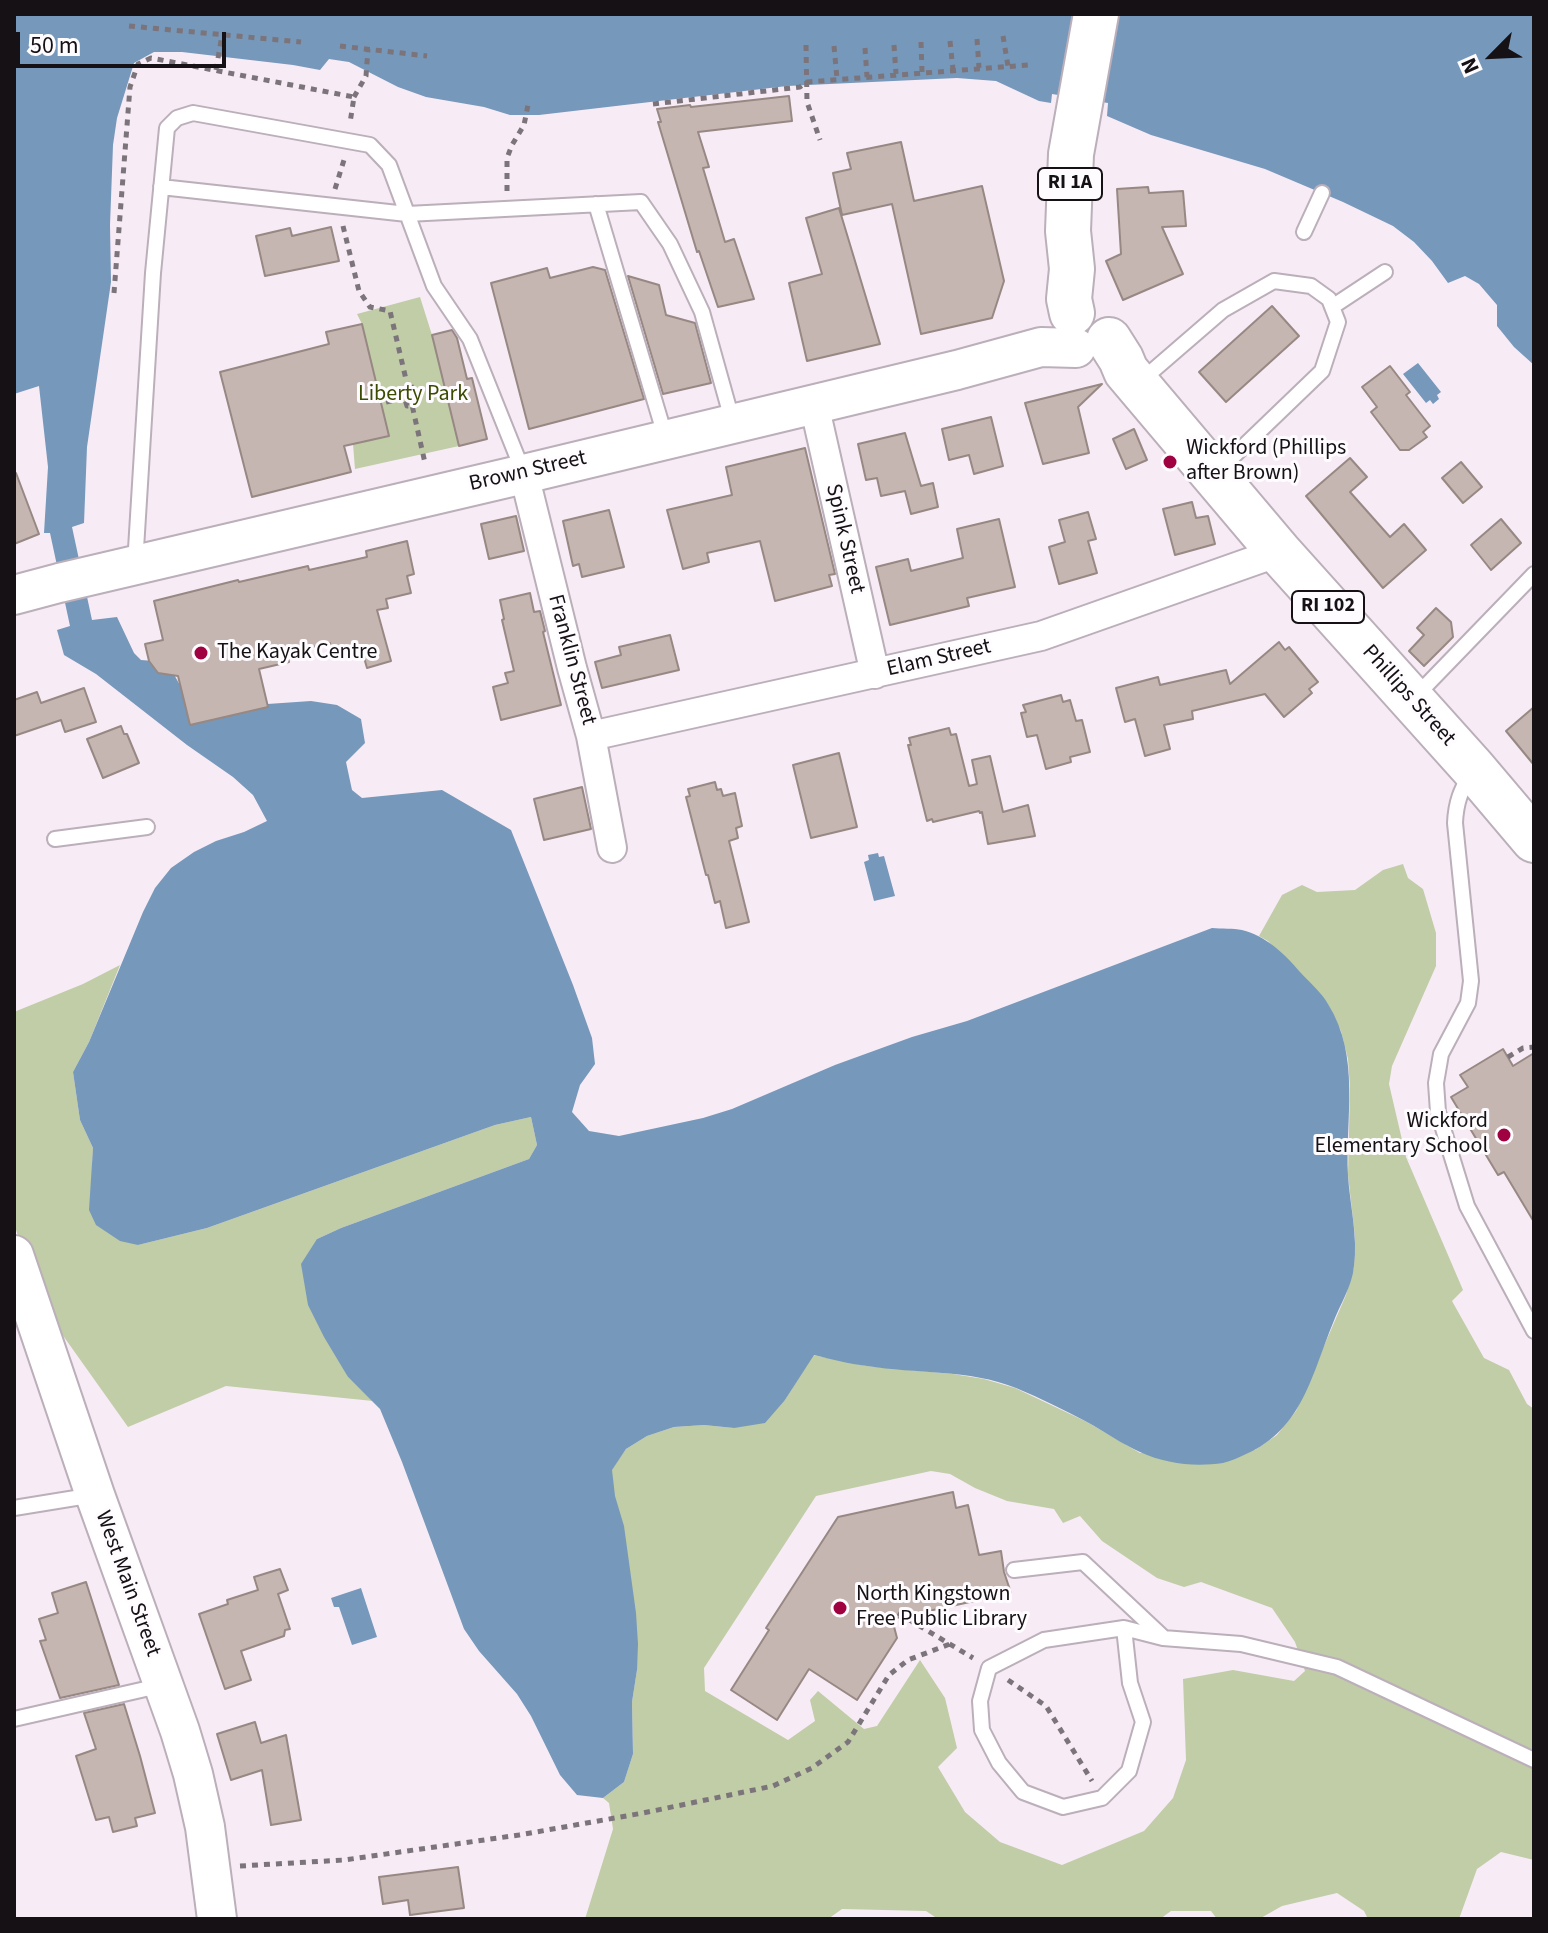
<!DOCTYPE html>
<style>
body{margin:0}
#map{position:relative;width:1548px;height:1933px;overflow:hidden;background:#f7ebf6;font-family:"Source Sans 3",sans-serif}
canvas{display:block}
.frame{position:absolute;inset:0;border:16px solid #151114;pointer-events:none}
.north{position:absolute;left:1452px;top:16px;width:80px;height:80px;-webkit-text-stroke:6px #fefcfe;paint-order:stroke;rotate:246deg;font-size:22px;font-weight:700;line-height:32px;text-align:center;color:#151114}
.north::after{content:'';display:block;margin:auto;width:28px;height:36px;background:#151114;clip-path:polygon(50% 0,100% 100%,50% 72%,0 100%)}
.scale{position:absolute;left:16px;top:32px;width:210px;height:36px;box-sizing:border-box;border:4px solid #151114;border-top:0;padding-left:10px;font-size:24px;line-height:28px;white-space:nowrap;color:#151114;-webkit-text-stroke:6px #fefcfe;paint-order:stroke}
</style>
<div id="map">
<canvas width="1548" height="1933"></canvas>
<div class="frame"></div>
<div class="north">N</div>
<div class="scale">50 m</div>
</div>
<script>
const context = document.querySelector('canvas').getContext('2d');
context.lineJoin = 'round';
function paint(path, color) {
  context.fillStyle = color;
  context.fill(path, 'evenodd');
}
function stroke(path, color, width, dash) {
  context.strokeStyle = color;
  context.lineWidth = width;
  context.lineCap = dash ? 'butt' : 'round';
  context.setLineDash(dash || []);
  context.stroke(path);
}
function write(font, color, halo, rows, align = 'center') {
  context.font = font + ' "Source Sans 3",sans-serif';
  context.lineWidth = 6;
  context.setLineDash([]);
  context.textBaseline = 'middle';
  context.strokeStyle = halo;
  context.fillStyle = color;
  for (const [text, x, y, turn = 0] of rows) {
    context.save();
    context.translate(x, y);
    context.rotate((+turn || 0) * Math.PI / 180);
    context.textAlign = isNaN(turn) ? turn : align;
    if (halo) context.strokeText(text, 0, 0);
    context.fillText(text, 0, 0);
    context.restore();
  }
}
paint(new Path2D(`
 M420 297 432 335 459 446 355 469 353 444 389 435 362 324 357 314Z
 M1403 864 1408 878 1423 889 1436 933V966L1392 1066 1389 1084 1406 1157 1463 1290 1452 1301 1484 1358 1509 1370 1527 1404 1534 1409V1860L1501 1852 1477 1869 1459 1919H1368L1364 1911 1337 1893 1282 1906 1259 1919H1217L1211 1911H1171L1160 1919H938L926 1911 842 1909 828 1919H585L613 1829 609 1803 603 1798 624 1782 633 1754 632 1702 637 1670 611 1470 626 1449 647 1436 674 1427 704 1425 734 1428 785 1400 813 1355 867 1366 953 1374 984 1379 1015 1388 1087 1422 1140 1453 1255 1450 1277 1435 1296 1411 1346 1295 1354 1267 1355 1236 1348 1175 1350 1087 1348 1059 1341 1031 1327 1003 1268 941 1259 936 1282 895 1302 885 1317 892 1355 890 1383 870ZM931 1471 950 1474 975 1488 1007 1501 1054 1509 1063 1523 1080 1516 1102 1541 1157 1578 1184 1587 1201 1582 1272 1608 1295 1642 1305 1671 1294 1681 1233 1670 1183 1679 1186 1760 1173 1798 1144 1831 1062 1865 1000 1842 965 1812 938 1767 957 1748 945 1698 920 1660 877 1726 864 1729 818 1691 810 1700 815 1721 788 1740 705 1691 704 1668 816 1496Z
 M120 965 89 1042 73 1072 80 1120 93 1148 92 1172 138 1245 207 1228 495 1125 531 1117 537 1145 529 1159 341 1228 317 1239 348 1377 373 1401 226 1386 128 1427 37 1299 14 1223V1012L83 984Z`), '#c0cda7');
paint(new Path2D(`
 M14 14H1534V365L1514 347 1497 326V305L1479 284 1465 276 1448 283 1432 261 1414 242 1393 226 1343 202 1265 169 1151 135 1107 116 1108 103 1052 94 1051 103 1039 101 996 81 957 78 787 86 539 115H510L484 107 426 97 398 87 349 62 329 59 320 70 293 65 182 52H154L134 63 117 118 113 145 110 225 111 282 87 447 84 523 72 527 92 620 117 617 134 653 141 660 167 662 181 687 253 705 311 701 337 705 361 719 365 743 346 762 352 790 362 798 442 790 511 830 573 985 592 1038 595 1064 580 1085 572 1112 589 1131 619 1136 703 1118 732 1109 835 1065 912 1037 967 1021 1212 928C1222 929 1233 928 1242 930 1266 936 1285 954 1300 972 1309 982 1321 992 1328 1004 1361 1057 1345 1118 1348 1176 1350 1206 1358 1236 1354 1266 1352 1287 1340 1304 1333 1323 1312 1374 1302 1430 1246 1454 1238 1458 1231 1461 1223 1463 1195 1467 1166 1464 1140 1452 1122 1444 1105 1432 1087 1422 1064 1410 1040 1398 1016 1388 969 1369 916 1374 867 1366 849 1364 831 1359 814 1355L785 1400 765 1423 734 1428 704 1425 674 1427 647 1436 626 1449 612 1470 615 1496 624 1526 636 1613 638 1644 637 1670 632 1702 633 1754 624 1782 603 1798 577 1795 560 1775 531 1716 517 1694 479 1651 464 1629 402 1462 380 1409 348 1377 324 1337 308 1305 301 1264 317 1239 341 1228 529 1159 537 1145 531 1117 495 1125 207 1228 138 1245 120 1241 96 1225 89 1210 93 1148 80 1120 73 1072 89 1042 143 912 155 888 171 868 194 852 216 841 244 832 267 821 253 795 233 777 187 745 96 674 64 655 57 630 70 626 50 533H44L48 467 39 386 14 394Z
 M1418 363 1441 392 1437 395 1439 399 1433 404 1430 400 1426 403 1403 374Z
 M878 853 879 857 884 856 895 896 874 901 864 862 869 860 868 855Z
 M361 1588 377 1637 352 1645 339 1607H334L331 1598Z`), '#7698ba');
const building = new Path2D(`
 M789 96 792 121 698 132 709 167 703 168 725 242 734 239 754 299 718 307 699 251 697 252 658 122H661L657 109 690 105 691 107Z
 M901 142 914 201 982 186 1004 281 992 318 921 334 892 204 842 215 833 173 851 169 847 153Z
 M1148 187 1149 193 1183 191 1186 226 1162 227 1183 274 1123 300 1106 261 1121 254 1117 189Z
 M839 208 880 344 807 361 789 283 822 274 806 218Z
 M331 227 339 261 265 276 256 236 290 228 292 236Z
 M593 267 605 270 644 399 529 429 491 283 547 268 550 278Z
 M628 276 659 285 666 315 695 323 711 383 663 394Z
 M1272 306 1299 336 1226 402 1199 372Z
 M362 324 389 436 344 446 351 472 252 497 220 372 329 344 326 332Z
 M452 330 457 338 467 379 472 378 487 439 459 446 432 335Z
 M1390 366 1410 392 1406 395 1430 426 1423 432 1427 437 1409 450H1400L1371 412 1377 407 1362 387Z
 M1102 384 1078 407 1089 453 1043 464 1025 403Z
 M991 417 1003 466 974 474 969 455 949 460 942 429Z
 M1134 429 1147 460 1126 469 1113 439Z
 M905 433 921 486 933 483 938 507 911 514 905 491 881 496 877 478 866 480 858 444Z
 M805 448 835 574 829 575 832 586 775 601 760 541 707 553 709 562 683 569 667 510 732 495 726 467Z
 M1350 458 1367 477 1350 492 1390 537 1404 524 1426 550 1383 588 1306 496Z
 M1461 462 1482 487 1463 503 1442 478Z
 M14 473H16L39 534 14 544Z
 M1192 502 1196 518 1208 516 1215 544 1175 555 1163 509Z
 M609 510 624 567 582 577 579 564 573 566 563 521Z
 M1088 512 1096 539 1088 541 1097 573 1059 584 1049 547 1065 542 1059 520Z
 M516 516 524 551 489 559 481 524Z
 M999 519 1015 587 967 598 969 606 890 625 876 567 908 559 911 571 963 558 957 529Z
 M1501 519 1521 543 1491 570 1471 545Z
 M407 541 414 574 407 576 411 593 386 599 388 608 377 610 391 661 367 668 361 647 332 653 330 643 287 653 289 662 259 669 268 707 190 725 178 676 158 673 149 661 145 644 163 640 154 601 238 580 239 582 308 566 309 570 367 557 366 551Z
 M530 593 534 612 540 611 545 631 543 632 561 705 501 720 493 687 508 683 505 673 514 671 502 620 504 619 500 600Z
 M1436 608 1451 622 1453 637 1424 666 1409 651 1424 635 1417 628Z
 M670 635 679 670 602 688 595 662 621 655 619 647Z
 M1279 642 1285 650 1289 647 1318 682 1309 689 1312 693 1284 717 1265 694 1192 711 1193 719 1164 725 1170 749 1145 756 1135 719 1125 722 1116 688 1158 677 1160 685 1226 670 1230 684Z
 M84 688 96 722 65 732 61 720 14 736V700L37 692 41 703Z
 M1061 695 1063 702 1070 700 1076 721 1082 720 1090 752 1070 757 1071 762 1046 769 1037 735 1027 737 1021 713 1026 712 1023 705Z
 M1534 707V765L1506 731Z
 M121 726 124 734H127L139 763 103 778 87 739Z
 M949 728 951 735 956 734 969 786 977 784 972 760 990 756 1003 812 1028 805 1035 836 988 844 982 812 980 813 979 811 933 822 932 819 927 821 908 745H911L909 738Z
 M839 753 857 827 811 838 793 765Z
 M715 782 717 790 721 789 723 796 735 793 742 826 736 828 738 838 729 841 749 922 726 928 720 901 715 903 708 875H706L686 797 690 796 688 789Z
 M582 787 591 829 544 840 534 799Z
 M1503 1049 1513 1066 1534 1053V1222L1504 1172 1498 1175 1451 1097 1468 1087 1460 1075Z
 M953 1492 956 1508 968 1505 979 1555 1001 1551 1004 1572 1011 1593 892 1619 897 1638 857 1700 809 1669 777 1720 731 1690 769 1630 766 1628 838 1517Z
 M280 1569 288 1590 278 1594 290 1629 285 1630 284 1636 241 1651 251 1680 225 1689 199 1614 228 1604 227 1600 258 1590 254 1577Z
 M86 1582 119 1685 60 1698 40 1641 46 1640 39 1619 58 1613 52 1593Z
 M124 1704 140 1756 155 1813 135 1818 137 1826 113 1832 109 1817 96 1820 76 1756 96 1749 84 1713Z
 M255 1722 261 1743 286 1735 301 1820 271 1825 262 1770 231 1780 217 1734Z
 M458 1867 464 1908 410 1915 408 1900 383 1904 379 1877Z`);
paint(building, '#c6b6b1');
stroke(building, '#978883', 2);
const lane = new Path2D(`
 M161 187 407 214 641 202 670 244 702 312 733 423
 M596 204 666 439
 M1304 232 1322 193
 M1332 307 1385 272
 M1142 380 1223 310 1274 281 1311 286 1329 299 1338 322 1322 371 1217 472
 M135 565 153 273 167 128 177 118 193 113 370 145 389 165 434 286 470 339 524 474
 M1415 697 1534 574
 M1471 772C1461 791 1456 801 1455 823L1471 981 1468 1003 1441 1054 1436 1083 1438 1112 1467 1206 1534 1331
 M55 839 147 827
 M14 1508 94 1495
 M1014 1570 1083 1562 1163 1637
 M1124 1628 1130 1683 1143 1722 1129 1771 1102 1798 1063 1807 1023 1792 999 1763 982 1730 980 1701 989 1668 1044 1640 1124 1628 1163 1638 1241 1644 1337 1667 1534 1760
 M14 1719 163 1685`);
const street = new Path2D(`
 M814 404 875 674
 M524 474 572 668 591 736 612 848
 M591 736 1041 636 1279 552`);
const secondary = new Path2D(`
 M14 595 59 583 524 474 957 370 1041 347 1076 348
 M14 1255 95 1495 180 1731 193 1774 205 1827 217 1919`);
const primary = new Path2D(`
 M1072 313 1069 299 1072 269 1068 231 1071 154 1096 14
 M1109 340 1121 359 1126 371 1279 552 1473 768 1534 840`);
stroke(lane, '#bbafba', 18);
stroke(street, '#bbafba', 32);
stroke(secondary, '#bbafba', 42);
stroke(primary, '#bbafba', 48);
stroke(new Path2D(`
 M129 26 301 42
 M1003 36 1008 66
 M977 39 979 68
 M950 41 953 70
 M921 42 922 72
 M806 45 807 102 820 140
 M894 45 896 74
 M340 46 427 56
 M834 46 837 79
 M865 48 867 77
 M216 70 222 35
 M354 97 366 76 368 49
 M653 104 800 87 807 82 1028 65
 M335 189 344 160
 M507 191V158L512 145 524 125 528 105
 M343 226 359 291 370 307 390 311 408 388 402 390 407 406 412 405 425 463
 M114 293 130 87 138 64 151 58 354 97 350 123
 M408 388 414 387 418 403 412 405
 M386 402 404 398
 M1508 1057 1523 1048 1534 1047
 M898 1613 973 1658
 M1008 1680 1046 1706 1092 1781
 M240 1866 344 1860 519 1835 643 1813 773 1786 812 1768 848 1742 889 1675 908 1660 950 1644`), '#7c747b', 5, [6, 6]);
stroke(lane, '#fff', 14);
stroke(street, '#fff', 28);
stroke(secondary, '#fff', 38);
stroke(primary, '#fff', 44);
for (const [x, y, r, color] of [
 [1170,462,8,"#a00141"],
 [201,653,8,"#a00141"],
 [1504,1135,8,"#a00141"],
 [840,1608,8,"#a00141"]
]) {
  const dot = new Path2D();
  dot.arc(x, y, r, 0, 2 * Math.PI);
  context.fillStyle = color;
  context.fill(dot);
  stroke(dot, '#fefcfe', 3);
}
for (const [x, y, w] of [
 [1070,184,64],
 [1328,607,72]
]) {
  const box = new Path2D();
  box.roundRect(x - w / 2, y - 16, w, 32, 6);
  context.fillStyle = '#fefcfe';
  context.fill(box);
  stroke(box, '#151114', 2);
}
write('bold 20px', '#151114', null, [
 ["RI 1A",1070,184],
 ["RI 102",1328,607]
]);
write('22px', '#3b4b00', '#fefcfe', [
 ["Liberty Park",413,395]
]);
write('22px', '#151114', '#fefcfe', [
 ["Wickford (Phillips",1186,449],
 ["after Brown)",1186,474],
 ["The Kayak Centre",217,653],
 ["Wickford",1488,1122,"right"],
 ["Elementary School",1488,1147,"right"],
 ["North Kingstown",856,1595],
 ["Free Public Library",856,1620]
], 'left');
write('22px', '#151114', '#fefcfe', [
 ["Brown Street",528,472,-13],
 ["Spink Street",844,539,77],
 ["Elam Street",939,659,-13],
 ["Franklin Street",571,660,75],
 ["Phillips Street",1408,696,48],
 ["West Main Street",127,1584,70]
]);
</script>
